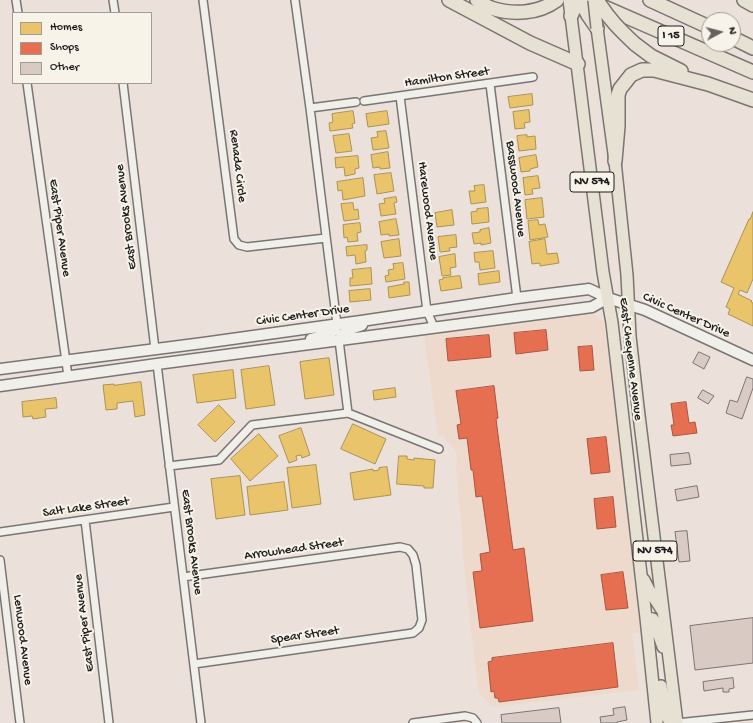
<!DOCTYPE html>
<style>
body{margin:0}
#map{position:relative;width:753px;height:723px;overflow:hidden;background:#ebe1da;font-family:"Gochi Hand",sans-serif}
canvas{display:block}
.legend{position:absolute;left:12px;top:12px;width:140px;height:72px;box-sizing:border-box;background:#f7f3e8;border:1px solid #9f9d96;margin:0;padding:5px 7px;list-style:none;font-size:12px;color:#1c1c1c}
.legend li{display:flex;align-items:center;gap:8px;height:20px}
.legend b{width:20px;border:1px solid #9f9d96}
.north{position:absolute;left:701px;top:12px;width:40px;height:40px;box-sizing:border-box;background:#f7f3e8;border:1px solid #9f9d96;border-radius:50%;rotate:83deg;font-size:11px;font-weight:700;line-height:16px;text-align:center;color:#1c1c1c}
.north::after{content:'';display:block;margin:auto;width:14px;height:18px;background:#64615e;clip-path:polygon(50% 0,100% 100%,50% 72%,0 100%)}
</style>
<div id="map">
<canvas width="753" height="723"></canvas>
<ul class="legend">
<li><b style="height:11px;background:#e9c46a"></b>Homes</li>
<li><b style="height:11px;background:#e76f51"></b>Shops</li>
<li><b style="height:11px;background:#d9cac3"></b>Other</li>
</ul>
<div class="north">N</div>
</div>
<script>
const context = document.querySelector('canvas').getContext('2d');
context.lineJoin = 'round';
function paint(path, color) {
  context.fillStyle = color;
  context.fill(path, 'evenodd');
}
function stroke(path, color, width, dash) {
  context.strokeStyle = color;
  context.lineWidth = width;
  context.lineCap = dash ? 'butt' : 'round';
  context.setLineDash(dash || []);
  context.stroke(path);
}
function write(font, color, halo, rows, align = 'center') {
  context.font = font + ' "Gochi Hand",sans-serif';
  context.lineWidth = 4;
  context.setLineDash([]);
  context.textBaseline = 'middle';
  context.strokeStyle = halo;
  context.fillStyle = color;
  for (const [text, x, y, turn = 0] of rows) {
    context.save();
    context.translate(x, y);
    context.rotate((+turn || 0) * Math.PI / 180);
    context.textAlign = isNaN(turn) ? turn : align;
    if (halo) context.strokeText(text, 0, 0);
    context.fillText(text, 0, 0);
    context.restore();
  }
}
paint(new Path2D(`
 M590 313 597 315 604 323 613 382 642 632 632 633 639 690 493 707 479 693 473 649 463 556 462 531 456 472 457 457 455 450 445 440V435L438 437 424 335Z`), '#eed9cd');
const homes = new Path2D(`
 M532 94 533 105 510 108 508 97Z
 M529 110 530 122 524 123 525 128 515 129 513 112Z
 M353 111 355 123 352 124 353 128 330 131 329 123 333 122 332 114Z
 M387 111 389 124 368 127 366 114Z
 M386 131 389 148 373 150 371 138 378 137 377 132Z
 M349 134 352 151 336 153 333 136Z
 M527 135V137L535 136 536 149 519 151 517 136Z
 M388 152 390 168 380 169V167L373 168 371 155Z
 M536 155 538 167 530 169V171L521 172 519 158Z
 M358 156 359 168 355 169V174L345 176 344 167 336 168 335 158Z
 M391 173 394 191 377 194 374 175Z
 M538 176 540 188 532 189 533 194 525 195 523 178Z
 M363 178 365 196 343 200 342 190 338 191 337 182Z
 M484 185 486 202 471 204 469 191H475L474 186Z
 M396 197 397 202 394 203 396 214 381 216 379 204 385 203 384 199Z
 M542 198 544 217 527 219 525 200Z
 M353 203 354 210 358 209 359 219 344 221 341 204Z
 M488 208 489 222 472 224 471 212 477 211V209Z
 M452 210 454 225 437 227 435 213Z
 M753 212V279L747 293 740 290 738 294 752 301 751 302 753 303V326L728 314 730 309 726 307 734 288 721 282 749 219H750Z
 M396 219 399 235 389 236V234L381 235 379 222Z
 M538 220 539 225 545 224 548 237 530 240 528 221Z
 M360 223 361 232 357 233 358 241 348 242 347 237 344 238 343 225Z
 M489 228 491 243 481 245V243L474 244 472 233 480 232V230Z
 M456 235 457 247 449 248 450 251 440 252 438 237Z
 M399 239 401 256 384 258 381 242Z
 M545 239 547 254 557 253 559 263 540 266V263L532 264 529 242Z
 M367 245V250L365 251 366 262 356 264 355 255 347 256 346 247Z
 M493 251 495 268 480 270 479 262H475L474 253Z
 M455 254 456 267 450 268 451 275 442 276 439 257Z
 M403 263 405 279 386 282 385 276 389 275 388 270 394 269 393 264Z
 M371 268 372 284 350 286V278H353L352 270Z
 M499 271 500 282 479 285 478 274Z
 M460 276 462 288 441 291 439 280 443 279V278Z
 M404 282H409L410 295 389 298 388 287 404 284Z
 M370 289 371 300 350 302 349 291Z
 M329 358 334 395 305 399 300 362Z
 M269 366 275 405 246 409 241 370Z
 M233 370 236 398 197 403 193 375Z
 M141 382 145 415 135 417 133 401 117 403V409L106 410 103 385 114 384V385Z
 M395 388 396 397 374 400 373 391Z
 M56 398 57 408 45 409 46 417 33 419 32 416 23 417 22 402Z
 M219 405 235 422 215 442 198 425Z
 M353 424 386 439 375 464 341 449Z
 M301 428 310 455 302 458 301 455 296 456 297 460 289 463 279 436Z
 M259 434 278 456 250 481 231 459Z
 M399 456H407V459L414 460V458L435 460 433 488H424V486L397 484Z
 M316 465 321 504 292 508 287 468Z
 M387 467 391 495 354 500 350 473 373 469V471L379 470V468Z
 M240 476 245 515 216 519 211 479Z
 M284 482 288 510 250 515 247 487Z`);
paint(homes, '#e9c46a');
stroke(homes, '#ac9253', 1);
const shops = new Path2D(`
 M546 330 548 350 516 354 514 333Z
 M489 335 491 357 448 361 446 339Z
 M592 346 594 370 580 371 578 347Z
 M494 386 498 418 496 419 513 550 524 548 533 621 480 628 473 572 482 571 480 554 490 552 482 496 476 497 473 470H471L467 438 459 439 457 425 461 424 456 391Z
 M686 402 689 423 695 422 697 433 673 436 671 425H674L671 404Z
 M606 437 610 472 591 474 587 439Z
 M613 497 616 527 597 529 594 499Z
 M623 572 628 608 606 610 601 575Z
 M613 643 618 687 499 702 498 698H495L494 691 491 692 488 662 492 661V658Z`);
paint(shops, '#e76f51');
stroke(shops, '#aa5641', 1);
const building = new Path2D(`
 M699 352 710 357 704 369 693 363Z
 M747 377 753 379V388L742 419 726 413 730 400 737 402Z
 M703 390 714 396 708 404 698 398Z
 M689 453 691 464 671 466 670 455Z
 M697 486 699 497 677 501 675 490Z
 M687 531 690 561 679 562 675 532Z
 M753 618V663L695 670 690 626Z
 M733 678 734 688 729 689V692H723V688L704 691 703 682Z
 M625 707 627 720 617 722V723H601L600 717 614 715 613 709Z
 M559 708 561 723H502L501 715Z`);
paint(building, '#d9cac3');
stroke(building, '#797572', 1);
const street = new Path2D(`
 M16 0 18 13
 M113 0 115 13
 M203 0 234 239 239 245 247 247 326 238
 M295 0 310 108 337 324
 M27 83 68 376
 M123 83 155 349
 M490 84 517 298
 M400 96 427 311 434 327
 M364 101 533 77
 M310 108 356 102
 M339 340 348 413
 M157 364 201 723
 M169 466 219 460 252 425 348 413 439 449
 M85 520 109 723
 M0 532 174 507
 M0 560 20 723
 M183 577 400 547 408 549 413 555 416 565 422 620 419 628 413 633 194 664
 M413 723 465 716 473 718 477 723
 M677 723 753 715`);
const secondary = new Path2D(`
 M311 339C320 336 335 335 337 324
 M339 340C345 329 352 329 362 325
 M0 369 203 343 361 321 517 298 589 289 608 298 645 310 753 360
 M0 386 157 364 592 307 608 298`);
const primary = new Path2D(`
 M569 0 603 272 612 323 646 618 657 723
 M597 28 615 161 627 275 630 336 638 407 677 723
 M644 580 649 590 662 610
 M646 618 653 619 663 647
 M661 686 666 716 669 720 677 723`);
const highway = new Path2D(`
 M449 0 530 43 578 64
 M477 0C481 3 486 6 491 8 513 15 538 14 557 0
 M580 0 588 15 597 28
 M588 0 753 72
 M650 0 709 27
 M744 0 753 5
 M571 16 578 0
 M733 38 753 48
 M635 44 651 56 681 71
 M615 161 618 126V95L620 89 631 75 642 70H654L708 84 753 100`);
stroke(street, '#797572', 10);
stroke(secondary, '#797572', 13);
stroke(primary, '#797572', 14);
stroke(highway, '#797572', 16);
stroke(street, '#f1efea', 7);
stroke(secondary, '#f1efea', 10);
stroke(primary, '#e6e1d3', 11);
stroke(highway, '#e6e1d3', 13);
const primaryBridge = new Path2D(`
 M594 0 597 28`);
const highwayBridge = new Path2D(`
 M597 0C608 18 620 30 635 44`);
stroke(primaryBridge, '#797572', 14, []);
stroke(highwayBridge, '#797572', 16, []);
stroke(primaryBridge, '#e6e1d3', 11);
stroke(highwayBridge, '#e6e1d3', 13);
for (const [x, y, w] of [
 [671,36,26],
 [592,182,44],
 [655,551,44]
]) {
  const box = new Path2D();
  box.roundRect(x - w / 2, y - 10, w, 20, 3);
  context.fillStyle = '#f7f3e8';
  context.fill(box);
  stroke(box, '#1c1c1c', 1);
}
write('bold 12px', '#1c1c1c', null, [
 ["I 15",671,36],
 ["NV 574",592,182],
 ["NV 574",655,551]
]);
write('13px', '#1c1c1c', '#f7f3e8', [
 ["Hamilton Street",447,78,-8],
 ["Renada Circle",237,166,83],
 ["Basswood Avenue",515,189,83],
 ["Harewood Avenue",427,211,83],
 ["East Brooks Avenue",127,217,-97],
 ["East Piper Avenue",59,228,82],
 ["Civic Center Drive",303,316,-8],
 ["Civic Center Drive",686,316,24],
 ["East Cheyenne Avenue",630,359,83],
 ["Salt Lake Street",86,508,-8],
 ["East Brooks Avenue",191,542,83],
 ["Arrowhead Street",294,550,-8],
 ["East Piper Avenue",85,623,-97],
 ["Spear Street",305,636,-8],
 ["Lenwood Avenue",22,640,83]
]);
</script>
